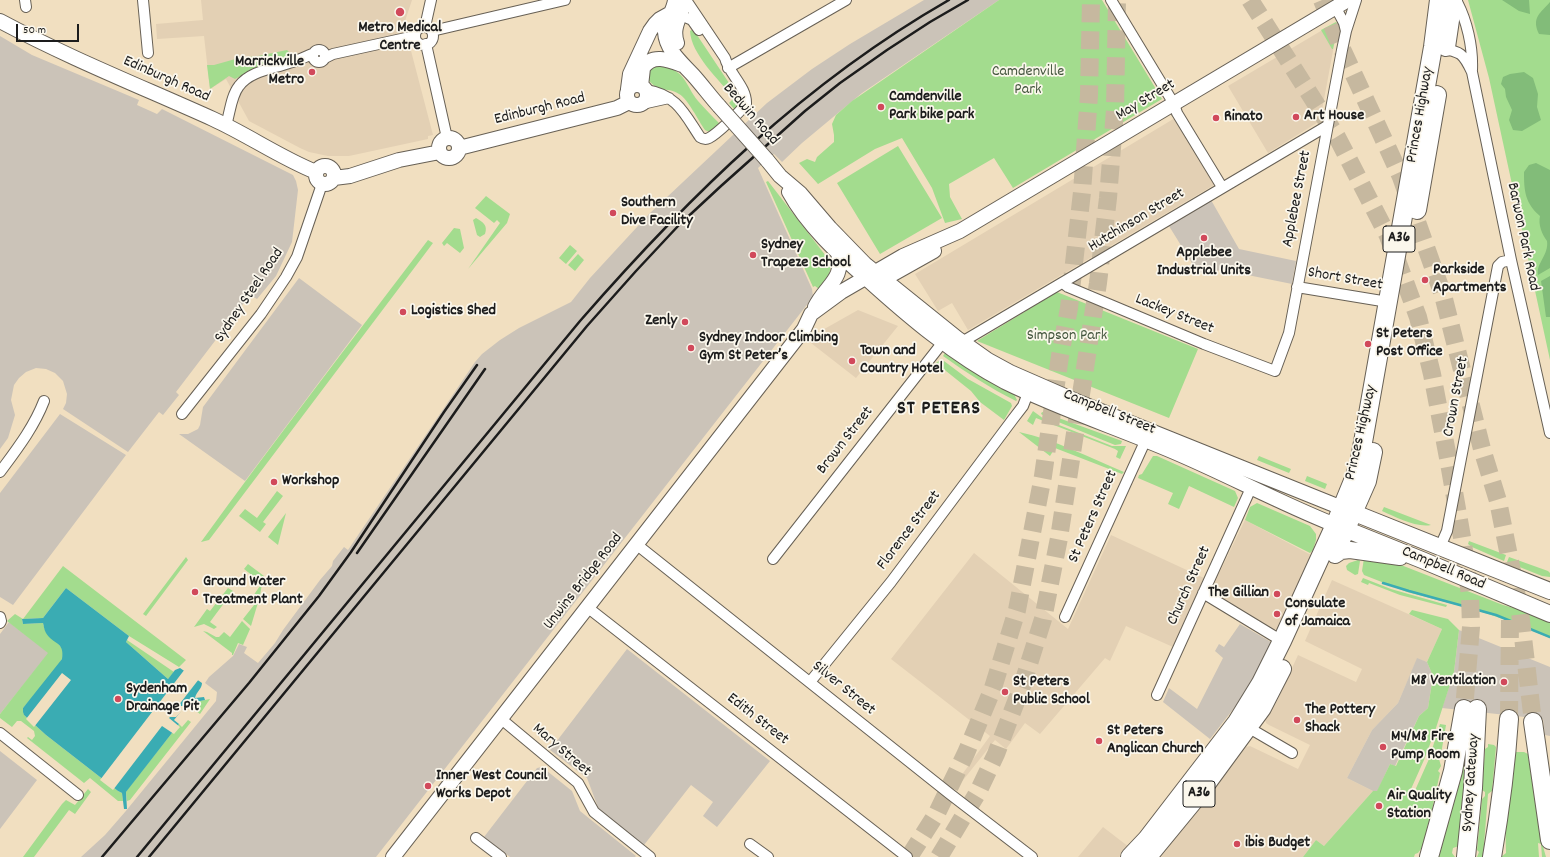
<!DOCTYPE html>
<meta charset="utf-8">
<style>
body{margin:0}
#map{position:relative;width:1550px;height:857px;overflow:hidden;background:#f1dfc0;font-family:Dekko,sans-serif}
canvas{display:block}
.scale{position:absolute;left:16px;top:24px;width:63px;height:18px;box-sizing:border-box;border:2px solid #1c1c1c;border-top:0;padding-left:5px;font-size:12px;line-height:14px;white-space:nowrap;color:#1c1c1c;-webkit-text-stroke:3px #fbf7ec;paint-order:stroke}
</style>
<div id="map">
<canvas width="1550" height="857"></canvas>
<div class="scale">50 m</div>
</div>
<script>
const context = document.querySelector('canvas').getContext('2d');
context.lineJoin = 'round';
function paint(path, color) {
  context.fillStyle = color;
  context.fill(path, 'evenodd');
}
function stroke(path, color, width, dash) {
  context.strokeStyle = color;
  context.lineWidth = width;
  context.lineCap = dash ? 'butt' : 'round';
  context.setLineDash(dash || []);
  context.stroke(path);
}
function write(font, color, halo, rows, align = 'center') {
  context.font = font + ' Dekko,sans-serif';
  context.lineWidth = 3.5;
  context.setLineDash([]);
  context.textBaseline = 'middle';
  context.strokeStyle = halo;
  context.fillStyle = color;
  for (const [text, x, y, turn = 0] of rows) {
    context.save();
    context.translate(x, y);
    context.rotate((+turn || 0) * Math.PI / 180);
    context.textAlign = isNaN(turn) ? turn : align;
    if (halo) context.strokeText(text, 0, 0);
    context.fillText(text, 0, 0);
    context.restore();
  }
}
paint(new Path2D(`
 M201 0H412L404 24 433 135 428 136V139L349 156H328L309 152 300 148 249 121 226 79 210 89 204 36 157 39 156 24 203 20Z
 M1336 22 1338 24 1320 121 1268 153 1228 86Z
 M1175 118 1214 185 968 330 952 303 938 311 915 274Z
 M858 310 898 326 856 378 811 343 819 332Z
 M1245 520 1311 555 1279 628 1273 630 1213 593 1212 588Z
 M1111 535 1204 578 1173 647 1126 626 1110 661 1105 658 1040 734 1025 723 1006 749 995 740 956 789 953 787 990 736 891 659 974 553 1068 629Z
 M1332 580 1442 629 1427 662 1417 659 1398 703 1372 730 1347 778 1373 791 1324 846 1316 840 1303 857H1161L1246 747 1250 746 1298 769 1310 745 1269 725 1266 723 1265 718 1277 701 1298 655 1356 682 1362 669 1305 641Z
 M1103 827 1129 847 1119 857H1078Z`), '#e3d0b4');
paint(new Path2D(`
 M924 0H999L862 93 802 143 782 162 774 154 758 168 812 289 813 297 376 857H81L105 835 125 812 216 701 217 692 205 683 209 677 233 656 239 644 247 647 244 653 258 663 275 643 283 630 320 580 332 566 333 561 344 547 348 550 475 362 482 354 500 340 519 328 571 302 590 278 649 214 767 103 812 69 850 44Z
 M0 36 32 55 139 100 137 105 157 114 162 109 293 175 296 181 298 190 292 242 276 276 257 299 250 295 176 392 179 395 163 415 159 412 128 452 63 409 66 403 67 394 63 381 55 373 46 369 36 368 26 372 19 378 14 385 11 400 15 415 8 438 0 449Z
 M1211 200 1239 249 1296 261 1292 284 1223 270 1198 273 1169 226Z
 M299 278 362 325 245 481 179 434H188L198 429 200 425 203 407Z
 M60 414 126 455 13 605 0 597V493Z
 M9 622 49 653 0 714V634Z
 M1240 624 1271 642 1257 674 1241 699 1210 739 1163 702 1169 688 1197 709 1223 658 1215 651 1219 644 1224 647Z
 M1459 630 1550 667V736L1545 735 1543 719 1442 708 1454 672Z
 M627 649 770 761 717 827 703 816 713 802 691 785 644 845 599 810 587 778 550 750Z
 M1417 658 1427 662 1433 676 1428 708 1419 716 1395 766 1390 764 1377 792 1373 791 1347 778 1372 730 1398 703Z
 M0 751 37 780 0 829Z
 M542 767 572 791 580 811 636 856 635 857H510L484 837 537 768Z`), '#cbc3b8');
paint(new Path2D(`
 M999 0H1102L1162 99 1013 188 994 158 949 184 950 197 962 219 945 223 932 188 902 138 875 149 818 184 799 163 807 159 815 162 817 157 834 142V135L832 124 836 115 852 101Z
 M1468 0H1550V360L1489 78Z
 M1336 22 1338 24 1333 49H1332L1321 30Z
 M693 29 739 98 740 103 735 110 729 103 734 98C719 80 691 54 690 31Z
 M287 50 290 53 291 56 264 63 235 79 229 76 210 89 207 65H214L239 58 258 56Z
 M661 63V66C686 70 685 85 698 101 705 109 712 116 720 124 715 128 711 134 705 130 698 120 688 99 679 94 665 85 660 96 646 77L647 69Z
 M898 146 942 218 880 254 837 183Z
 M768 181 829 260C834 272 825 280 819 289L815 286 813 287 766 182Z
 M486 196 510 214 507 223 468 269 500 223 497 220 494 223 475 208Z
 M476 218C483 222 488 225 485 234L480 237 477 235 473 220Z
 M454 228 460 229 464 248 460 253 447 243 444 246 442 243Z
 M428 240 433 243 421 259 209 540 201 542C275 440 352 340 428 240Z
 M570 245 577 251 566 264 559 258Z
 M578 254 584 260 575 271 568 265Z
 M1057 292 1198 349 1169 418 977 341Z
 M945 353 949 354 1014 394 1017 400 1016 401C990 388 967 373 943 356Z
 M940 360 944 361 968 379 1011 403 1012 406 1004 420 980 402 971 391 936 363Z
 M1033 411 1044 419 1112 446H1126L1120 459 1116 457 1118 451 1115 449 1036 418 1033 425 1027 421Z
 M1042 412 1122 441 1121 444 1115 445 1046 417 1041 414Z
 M1019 432C1054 439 1090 458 1124 472L1122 474 1055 448 1050 456Z
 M1153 456H1157L1235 491 1238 498 1234 507 1189 486 1179 509 1168 504 1173 493 1138 478 1139 475 1142 474Z
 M1259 456 1291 469 1289 473 1257 460Z
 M1307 476 1327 484 1325 489 1305 481Z
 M277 491 283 496 263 522 266 524 260 532 239 516 245 509 257 518Z
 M1257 503 1310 526 1316 534V540L1313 550 1310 553 1245 520 1250 507Z
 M1384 507 1431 525C1416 528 1396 517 1382 511Z
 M286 513 278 545 268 537Z
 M1469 541 1506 555 1504 561 1472 547 1468 544Z
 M186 557 188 560 146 616 143 614Z
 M1509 557 1548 571 1550 573V577L1542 576 1507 562Z
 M1364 558 1401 565 1503 605 1529 612 1550 620V638L1506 620 1476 610 1407 592 1364 575 1362 571Z
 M1358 560 1360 561 1358 574 1355 575 1347 570 1346 566 1349 563Z
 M248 564 264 576 262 583 244 569Z
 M63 566 186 660 179 667 129 636 66 588 43 618 22 619 23 624 43 623C46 637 54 637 61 647 64 650 63 655 62 659 57 671 33 697 23 708L24 715 46 735 118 791 122 793 123 801H118L90 778 84 783 27 738 28 737 32 740 35 736 34 731 21 721H17L12 727 0 718V714L48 653 7 621 15 614 23 619Z
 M1363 578 1391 589 1447 605 1446 607 1400 595 1369 583 1368 585 1361 582Z
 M262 583 260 596 251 626 243 619 258 600 253 596Z
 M228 588 233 591 210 622 217 627 214 629 204 624 194 627 207 609 210 611Z
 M1412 610 1448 619 1459 630 1454 672 1435 731 1424 760 1411 789 1413 795 1429 759 1440 724 1446 725 1441 754 1439 759 1441 766 1438 771 1440 773 1430 819 1427 827 1429 830 1423 848 1421 849 1418 853 1415 854 1414 857H1303L1316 840 1324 846 1373 791H1377L1390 764 1396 766 1419 716 1428 708 1433 676 1427 662 1442 629 1409 614Z
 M242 621 250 629 243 645 238 643 233 655H232V653L203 631 207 632 216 637H219L224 632 230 637Z
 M127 640 174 672 168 679 126 642Z
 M210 699 200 714 191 707 195 702Z
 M188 720 191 722 130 800 127 801 126 792 127 790 179 724 182 727Z
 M1488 744 1494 745 1496 747 1492 791 1488 794 1483 857H1477L1479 852 1477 850 1482 799 1485 796V792L1482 790 1485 749 1488 747Z
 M1514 752H1524L1528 754 1540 836 1546 857H1542L1541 844 1538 843 1539 857H1501L1506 853 1505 814Z
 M1463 753 1468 754 1459 846 1453 848 1452 853 1455 857H1438Z
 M88 789 91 792 75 814 69 810 34 857H23L62 804 66 800 75 805Z`), '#a3dc8e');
paint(new Path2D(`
 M1502 0H1529L1530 14 1519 11Z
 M1550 2V35L1539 34C1531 17 1541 13 1550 2Z
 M1524 72 1533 78 1538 94 1537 107 1541 120 1522 131 1513 130 1509 120 1512 110 1506 97 1505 89 1501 84 1503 77 1510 74Z
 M1536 163 1550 170V268L1538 275C1536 263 1549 255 1547 241 1542 234 1538 225 1540 216 1525 203 1524 191 1524 172L1529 165Z
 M1550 276V317H1546L1541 281Z`), '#82bc79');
paint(new Path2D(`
 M66 588 129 636 126 642 168 679 175 670 180 668 202 683C202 689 196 692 195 698L204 697 205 700 195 702 191 707 187 704 174 720 179 724 126 792 127 809H124L122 793 118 791 46 735 24 715 23 712V708L62 659C65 641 53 645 46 633 44 630 44 626 43 623L23 624 22 619 43 618Z`), '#3aacb3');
paint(new Path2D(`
 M185 669 199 679 178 706H185L181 712 176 717H170L169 718 180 727 174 734 162 726 113 790 100 780Z
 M62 673 71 680 34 727 26 719Z`), '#f1dfc0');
stroke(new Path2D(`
 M1383 583 1409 591 1496 615 1550 637`), '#3aacb3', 2.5);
stroke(new Path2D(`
 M1250 0 1337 137 1388 236 1418 317 1432 374 1449 463 1463 543 1470 595 1471 627 1464 709
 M1322 0 1342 49 1401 177 1443 295 1482 449 1498 501 1509 556 1520 612 1533 722
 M1509 719 1510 619
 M909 857 937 813 966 753 993 688 1017 610 1043 476 1060 356 1069 308 1082 192 1089 95 1091 0
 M939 857 978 792 996 754 1022 686 1043 619 1059 538 1098 283 1108 198 1115 110 1117 0`), '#c6b89f', 18, [18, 9]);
const street = new Path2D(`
 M25 0 26 7
 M143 0 148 53
 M1111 0 1174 104 1177 113 1222 187
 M1456 0C1467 20 1473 47 1472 70
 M1336 8 1344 23 1346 31
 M680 15 692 20 699 30
 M425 27 431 0
 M415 36a9 9 0 1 1 18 0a9 9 0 1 1-18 0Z
 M432 31 565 0
 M426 44 447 138
 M1441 48C1461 52 1463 53 1472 72L1511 260 1550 433
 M313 56a6 6 0 1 1 12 0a6 6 0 1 1-12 0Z
 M325 58 333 54 415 36
 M728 68 846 0
 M646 90C677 95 684 113 700 137 703 139 705 140 709 138 717 134 741 111 746 104 747 87 729 74 725 58L686 0
 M642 104 669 98
 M226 125C230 113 231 96 239 86 250 71 272 69 289 63 297 61 305 57 312 54
 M1063 283 1068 287 1204 344 1275 371 1289 333 1342 50 1346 31 1356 0
 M1297 287 1388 302
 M962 342 1327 126
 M182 414 261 314 286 277 297 257 322 184
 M0 472C17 449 34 427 44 401
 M636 544 950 794 1032 857
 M1440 547 1447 531 1498 266 1502 262 1511 260
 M773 559 943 342
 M1203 593 1282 641
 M587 607 907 857
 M0 617 1 621 0 623
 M1065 617 1148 435
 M810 682 891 582 1013 419 1023 406 1028 393
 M1157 695 1251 488
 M500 718 578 783 594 812 650 857
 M1244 725 1292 753
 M0 733 78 795
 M476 838 501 857
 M750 844 768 857`);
const secondary = new Path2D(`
 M675 0C674 11 665 20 665 32 666 50 682 63 693 75 702 85 710 96 719 106
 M0 21C69 58 142 87 213 119 248 135 281 158 316 172
 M677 43C671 26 682 17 684 0
 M627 95a10 10 0 1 1 20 0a10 10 0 1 1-20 0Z
 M641 86 643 68C652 53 669 60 682 65
 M628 89 630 74 650 31 655 24 660 19 669 14
 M439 148a10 10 0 1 1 20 0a10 10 0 1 1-20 0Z
 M459 148 617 108 629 102
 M767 160 780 176 800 193 830 228 865 264 957 338 988 360 1010 372 1081 403 1342 508
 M316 175a9 9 0 1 1 18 0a9 9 0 1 1-18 0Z
 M334 178 350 176 399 160 440 152
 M789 192C807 225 838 254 867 279 909 317 955 356 1005 382 1060 409 1118 428 1174 452 1228 475 1280 503 1335 525
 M877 283 934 251
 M815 307C826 285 845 279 838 253
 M393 857 804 329 811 314 841 292 903 256 960 231 1348 0`);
const primary = new Path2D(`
 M1342 508 1550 591
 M1335 525 1422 560 1550 614
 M1335 555 1341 551 1350 550 1400 557`);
const highway = new Path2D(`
 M1446 47 1453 0
 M1417 210 1437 95
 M1341 540 1367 481 1373 452
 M1533 722 1550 840
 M1150 854 1196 798 1262 708 1282 669
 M1130 857 1147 839 1237 722 1261 683 1282 641 1335 525 1355 476 1360 459 1433 47 1439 0
 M1429 857 1453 771 1464 709
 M1466 857 1473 788 1477 709
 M1492 857C1500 811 1506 765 1509 719`);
stroke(street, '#676055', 12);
stroke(secondary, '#676055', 16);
stroke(primary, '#676055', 18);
stroke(highway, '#676055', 20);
stroke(street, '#fff', 10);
stroke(secondary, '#fff', 14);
stroke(primary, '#fff', 16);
stroke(highway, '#fff', 18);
stroke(new Path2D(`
 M357 553 485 369
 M102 857 249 683 319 596 351 552 444 412 477 365
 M137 857 580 321C689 196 804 83 949 0
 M149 857 587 326 636 271 679 225 721 186 805 111 840 83 887 50 930 22 968 0`), '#1c1c1c', 2.5);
const secondaryBridge = new Path2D(`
 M719 106 767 160`);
stroke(secondaryBridge, '#676055', 16, []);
stroke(secondaryBridge, '#fff', 14);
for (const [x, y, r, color] of [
 [400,12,5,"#d1495b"],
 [312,72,4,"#d1495b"],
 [881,107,4,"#d1495b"],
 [1296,117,4,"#d1495b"],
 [1216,118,4,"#d1495b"],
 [613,213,4,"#d1495b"],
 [1204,238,4,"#d1495b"],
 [753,255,4,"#d1495b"],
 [1425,280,4,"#d1495b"],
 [403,312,4,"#d1495b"],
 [685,322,4,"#d1495b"],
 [1368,344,4,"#d1495b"],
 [691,348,4,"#d1495b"],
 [852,361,4,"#d1495b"],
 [274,482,4,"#d1495b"],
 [195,592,4,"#d1495b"],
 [1277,594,4,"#d1495b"],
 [1277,614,4,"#d1495b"],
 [1504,682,4,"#d1495b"],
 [1005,692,4,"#d1495b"],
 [118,699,4,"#d1495b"],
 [1297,720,4,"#d1495b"],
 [1099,741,4,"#d1495b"],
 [1383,747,4,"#d1495b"],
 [428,786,4,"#d1495b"],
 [1379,806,4,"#d1495b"],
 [1237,844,4,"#d1495b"]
]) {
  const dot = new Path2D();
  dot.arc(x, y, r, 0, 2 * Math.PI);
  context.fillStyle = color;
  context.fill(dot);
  stroke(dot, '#fbf7ec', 1.5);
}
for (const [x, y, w] of [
 [1399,239,32],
 [1199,794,32]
]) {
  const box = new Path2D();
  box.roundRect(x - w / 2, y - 13, w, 26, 3);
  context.fillStyle = '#fbf7ec';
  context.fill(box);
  stroke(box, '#1c1c1c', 1);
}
write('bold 15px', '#1c1c1c', null, [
 ["A36",1399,239],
 ["A36",1199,794]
]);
write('bold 16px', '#1c1c1c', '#fbf7ec', [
 ["Metro Medical",400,29,"center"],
 ["Centre",400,47,"center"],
 ["Marrickville",304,63,"right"],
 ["Metro",304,81,"right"],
 ["Camdenville",889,98],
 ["Park bike park",889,116],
 ["Art House",1304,117],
 ["Rinato",1224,118],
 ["Southern",621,204],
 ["Dive Facility",621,222],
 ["Sydney",761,246],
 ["Trapeze School",761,264],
 ["Applebee",1204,254,"center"],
 ["Industrial Units",1204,272,"center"],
 ["Parkside",1433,271],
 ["Apartments",1433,289],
 ["Logistics Shed",411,312],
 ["Zenly",677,322,"right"],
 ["St Peters",1376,335],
 ["Post Office",1376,353],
 ["Sydney Indoor Climbing",699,339],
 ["Gym St Peter’s",699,357],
 ["Town and",860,352],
 ["Country Hotel",860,370],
 ["Workshop",282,482],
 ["Ground Water",203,583],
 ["Treatment Plant",203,601],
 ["The Gillian",1269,594,"right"],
 ["Consulate",1285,605],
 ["of Jamaica",1285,623],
 ["M8 Ventilation",1496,682,"right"],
 ["St Peters",1013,683],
 ["Public School",1013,701],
 ["Sydenham",126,690],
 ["Drainage Pit",126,708],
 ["The Pottery",1305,711],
 ["Shack",1305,729],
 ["St Peters",1107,732],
 ["Anglican Church",1107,750],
 ["M4/M8 Fire",1391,738],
 ["Pump Room",1391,756],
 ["Inner West Council",436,777],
 ["Works Depot",436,795],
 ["Air Quality",1387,797],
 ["Station",1387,815],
 ["ibis Budget",1245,844]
], 'left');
write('16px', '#44563e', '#fbf7ec', [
 ["Camdenville",1028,73],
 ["Park",1028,91],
 ["Simpson Park",1067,337]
]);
write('16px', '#1c1c1c', '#fbf7ec', [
 ["Edinburgh Road",166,80,24],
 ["May Street",1146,101,-31],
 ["Edinburgh Road",540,110,-14],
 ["Bedwin Road",750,115,49],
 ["Princes Highway",1421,115,-80],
 ["Applebee Street",1298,199,-79],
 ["Hutchinson Street",1137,221,-31],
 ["Barwon Park Road",1522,237,78],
 ["Short Street",1345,280,10],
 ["Sydney Steel Road",250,296,-56],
 ["Lackey Street",1174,315,22],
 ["Crown Street",1457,397,-79],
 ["Campbell Street",1109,413,22],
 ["Princes Highway",1362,433,-77],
 ["Brown Street",846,441,-52],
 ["St Peters Street",1094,517,-66],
 ["Florence Street",910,531,-53],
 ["Campbell Road",1443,569,23],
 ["Unwins Bridge Road",584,582,-52],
 ["Church Street",1190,586,-66],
 ["Silver Street",843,689,39],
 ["Edith Street",757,720,38],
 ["Mary Street",561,751,41],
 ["Sydney Gateway",1472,783,-86]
]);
context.letterSpacing = '1px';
write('bold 20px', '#1c1c1c', '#fbf7ec', [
 ["ST PETERS",939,410]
]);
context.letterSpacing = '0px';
</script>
